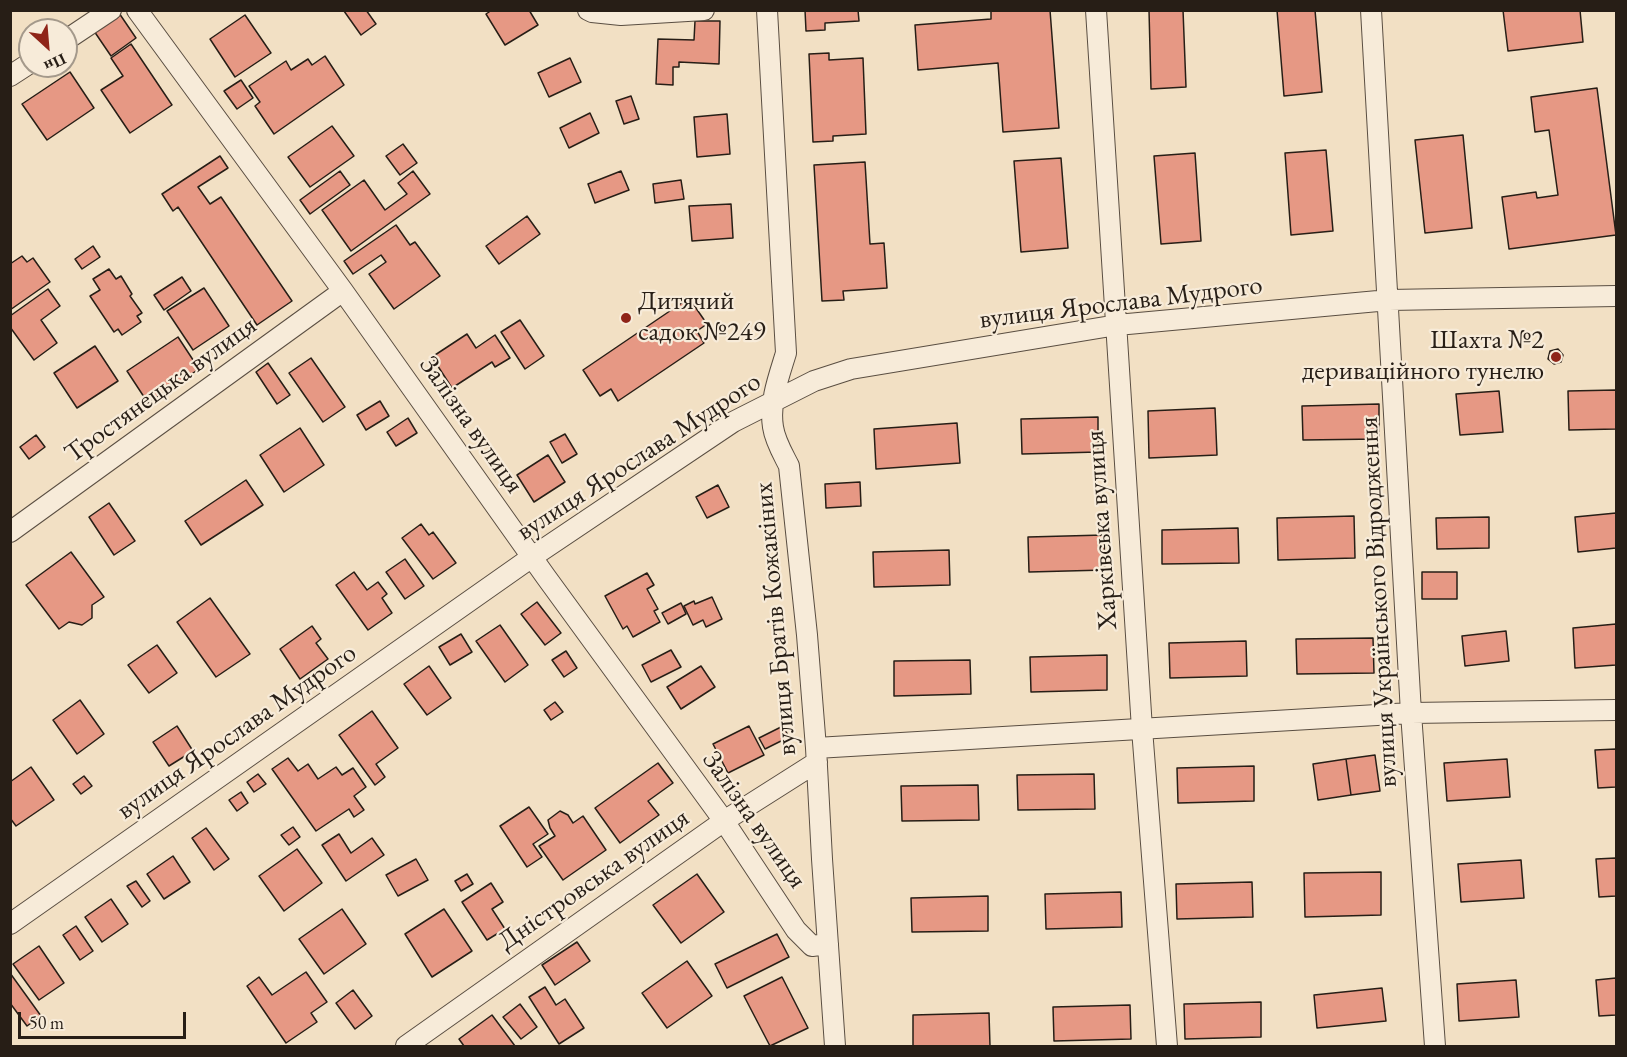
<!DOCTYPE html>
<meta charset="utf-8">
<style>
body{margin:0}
#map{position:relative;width:1627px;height:1057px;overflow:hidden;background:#f2e0c4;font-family:"EB Garamond",serif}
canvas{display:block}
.frame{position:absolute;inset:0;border:12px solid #271e16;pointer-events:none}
.north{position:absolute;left:18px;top:18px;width:60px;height:60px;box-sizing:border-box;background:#f7ebd9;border:2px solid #a4998b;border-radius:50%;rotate:154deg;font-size:16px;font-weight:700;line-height:24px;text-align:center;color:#271e16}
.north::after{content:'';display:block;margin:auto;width:21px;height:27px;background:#8f2418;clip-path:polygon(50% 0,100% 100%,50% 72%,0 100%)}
.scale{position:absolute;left:18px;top:1012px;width:168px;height:27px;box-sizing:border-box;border:3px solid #271e16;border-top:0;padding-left:8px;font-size:18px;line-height:21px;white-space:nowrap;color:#271e16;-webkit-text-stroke:4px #f7ebd9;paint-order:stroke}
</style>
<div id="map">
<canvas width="1627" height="1057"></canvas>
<div class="frame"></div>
<div class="north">Пн</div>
<div class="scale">50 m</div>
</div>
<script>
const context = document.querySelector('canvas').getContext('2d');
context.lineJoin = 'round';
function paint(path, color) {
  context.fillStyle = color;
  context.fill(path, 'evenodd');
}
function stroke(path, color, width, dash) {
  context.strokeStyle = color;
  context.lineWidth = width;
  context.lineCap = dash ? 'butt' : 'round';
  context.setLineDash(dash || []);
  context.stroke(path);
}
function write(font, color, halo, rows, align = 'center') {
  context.font = font + ' "EB Garamond",serif';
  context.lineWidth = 4.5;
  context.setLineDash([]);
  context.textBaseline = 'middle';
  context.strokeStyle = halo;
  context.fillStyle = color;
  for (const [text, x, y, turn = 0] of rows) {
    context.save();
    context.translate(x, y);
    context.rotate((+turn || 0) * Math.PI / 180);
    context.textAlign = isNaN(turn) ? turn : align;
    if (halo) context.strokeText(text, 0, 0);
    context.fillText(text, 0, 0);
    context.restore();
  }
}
const building = new Path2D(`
 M366 10 376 24 361 35 344 11Z
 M492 10H529L538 25 505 45 486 14Z
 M805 10H858L859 21 825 23V30L806 31Z
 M991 10H1050L1059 128 1003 132 998 63 918 70 915 25 991 19Z
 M1149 10H1183L1186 87 1151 89Z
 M1277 10H1315L1322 92 1284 96Z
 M1503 10H1580L1583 42 1508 51Z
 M119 13 136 38 111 56 94 31Z
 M245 15 271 53 235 77 210 39Z
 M695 21H720L719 64 679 62V67H673V85L656 84 658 39 694 40Z
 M131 44 172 105 130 133 101 90 123 76 111 58Z
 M829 53V60L863 58 866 134 833 136V141L813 142 809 54Z
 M325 56 344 85 274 134 255 106 260 102 249 86 286 61 291 70 308 59 312 65Z
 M570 58 581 82 549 97 538 73Z
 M70 72 94 108 47 140 22 104Z
 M241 80 253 98 237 109 224 91Z
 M1597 88 1616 235 1509 249 1502 197 1536 192 1537 198 1558 195 1549 130 1535 132 1531 97Z
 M631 96 639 119 624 124 616 101Z
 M590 113 599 133 569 148 560 128Z
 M727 114 730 154 697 157 694 117Z
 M332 126 354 156 310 187 288 157Z
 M1463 135 1472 228 1425 233 1415 140Z
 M403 144 417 163 400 175 386 156Z
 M1326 150 1333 231 1291 235 1285 153Z
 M1195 153 1201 241 1161 244 1154 156Z
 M220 156 228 168 198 187 210 204 221 197 292 301 257 325 178 207 173 211 162 194Z
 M1061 158 1068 248 1021 252 1014 161Z
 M865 162 870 244 884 243 887 288 843 291 844 300 822 301 814 165Z
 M340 171 350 185 310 214 300 200Z
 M413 171 430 194 351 251 322 210 364 180 385 210 407 194 398 183Z
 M621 171 629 190 595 203 588 184Z
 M681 180 684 199 655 203 653 184Z
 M731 204 733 238 692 241 689 206Z
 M527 216 540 234 499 264 486 246Z
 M396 225 410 245 415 242 440 276 394 309 369 274 386 262 381 255 353 274 344 261Z
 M93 246 100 257 82 269 75 259Z
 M22 256 27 262 33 258 50 282 10 310V264Z
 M109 269 116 279 121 276 132 294 130 296 142 313 137 316 141 322 122 335 118 329 114 332 90 296 100 290 93 279Z
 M182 277 191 291 164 310 154 295Z
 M204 288 229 326 193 350 167 311Z
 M48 289 60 306 41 320 57 343 34 360 10 327V316Z
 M689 298 707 324 697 331 704 343 618 401 611 389 600 396 583 370Z
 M520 320 544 356 525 369 501 332Z
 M467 334 476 348 495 335 510 358 495 367 492 362 452 388 432 357Z
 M178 337 199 369 148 403 127 371Z
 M95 346 118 381 77 408 54 373Z
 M1558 349 1563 355 1561 362 1554 364 1548 359 1550 351Z
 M311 358 345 407 323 422 289 373Z
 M268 363 290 395 277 404 256 372Z
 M1616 390V429L1569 430 1568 391Z
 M1499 391 1503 432 1460 435 1456 394Z
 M380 401 389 416 366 430 357 415Z
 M1379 404V439L1303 440 1302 406Z
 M1215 408 1217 455 1149 458 1148 411Z
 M1098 417V452L1022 454 1021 419Z
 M408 418 417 433 396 446 387 432Z
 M957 423 960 463 876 469 874 429Z
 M300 428 324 465 284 492 260 455Z
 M565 434 577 454 562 463 550 442Z
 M36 435 45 447 29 459 20 447Z
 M548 455 565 482 534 502 517 475Z
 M246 480 263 505 201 545 185 521Z
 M860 482 861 506 826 508 825 484Z
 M718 485 729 507 707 518 696 497Z
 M109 503 135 541 114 555 89 517Z
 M1616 513V548L1578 552 1575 517Z
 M1354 516 1355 558 1278 560 1277 518Z
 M1489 517V548L1437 549 1436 518Z
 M421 524 429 535 433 532 456 563 433 579 402 538Z
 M1238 528 1239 563 1162 564V530Z
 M1104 535 1105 570 1029 572 1028 537Z
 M949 550 950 585 874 587 873 552Z
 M71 552 104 597 92 605V618L82 625 69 622 59 629 26 585Z
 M405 559 424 586 405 599 386 572Z
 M354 572 367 590 378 582 387 594 382 598 392 613 368 630 336 585Z
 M1422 572H1457V599H1422Z
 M647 573 654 585 647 589 658 609 654 611 660 622 633 637 627 626 623 629 605 596Z
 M712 597 722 619 706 627 703 620 693 625 684 606 694 601 695 604Z
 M210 598 250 654 216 677 177 622Z
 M537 602 561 633 545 645 521 614Z
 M681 603 686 614 668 624 662 613Z
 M1616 624V665L1575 668 1573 628Z
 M500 625 528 665 505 682 476 641Z
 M312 626 321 639 316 643 328 659 300 679 280 649Z
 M1506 631 1509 661 1465 666 1462 636Z
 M461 634 472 652 450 665 439 647Z
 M1373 638 1374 673 1297 674 1296 639Z
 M1246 641 1247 676 1170 678 1169 643Z
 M157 645 177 673 149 693 128 665Z
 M671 650 681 667 651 682 642 665Z
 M566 651 577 668 564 677 552 660Z
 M1107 655V690L1031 692 1030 657Z
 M970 660 971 694 894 696V661Z
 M429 666 451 698 427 715 404 684Z
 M701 666 715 687 681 709 667 687Z
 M80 700 104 734 77 754 53 720Z
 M555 702 563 712 551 720 544 710Z
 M372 711 398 748 376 764 385 777 375 785 339 735Z
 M177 726 193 751 169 766 153 742Z
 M749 726 764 755 728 773 713 744Z
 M783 726 789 737 765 749 759 738Z
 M1616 749V787L1598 788 1595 750Z
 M1375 755 1380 791 1351 795 1346 759Z
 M288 758 298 771 308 764 318 779 336 767 342 775 353 768 366 787 354 796 364 810 354 817 349 809 316 831 272 769Z
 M1346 759 1351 795 1318 800 1313 764Z
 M1507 759 1510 797 1447 801 1444 763Z
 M658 763 673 783 648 801 659 815 620 843 595 808Z
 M1254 766V801L1178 803 1177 768Z
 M31 767 54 800 16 826 10 818V782Z
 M258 774 266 784 254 792 247 782Z
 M1094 774 1095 809 1018 810 1017 775Z
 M84 776 92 786 81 794 73 784Z
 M978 785 979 820 902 821 901 786Z
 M241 792 248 803 237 811 229 800Z
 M529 807 548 834 533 844 542 857 527 867 500 826Z
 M560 811 568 815 573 823 583 816 606 850 563 880 539 846 555 836 550 828 548 820Z
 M293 827 300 837 289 845 281 835Z
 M206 828 229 859 214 870 192 838Z
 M339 834 351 853 372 838 384 855 346 881 322 845Z
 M297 849 322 883 284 911 259 876Z
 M173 856 190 882 164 899 147 874Z
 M1616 858V896L1599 897 1596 859Z
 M416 859 428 880 398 896 386 875Z
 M1521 860 1524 898 1461 902 1458 864Z
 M1381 872V915L1305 917 1304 873Z
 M467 874 473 884 461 891 455 881Z
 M697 874 724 912 681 943 653 905Z
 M136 881 150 901 142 907 127 886Z
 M1252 882 1253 917 1177 919 1176 884Z
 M491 883 503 902 492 909 505 929 487 940 462 902Z
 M1121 892 1122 927 1046 929 1045 894Z
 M988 896V931L912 932 911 898Z
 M111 899 128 924 102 942 85 917Z
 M342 909 366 944 324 974 299 939Z
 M444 909 472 951 432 977 405 934Z
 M76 926 93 951 80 960 63 935Z
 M777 934 789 957 727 988 715 964Z
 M577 942 590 961 555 985 542 965Z
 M39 946 64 983 39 1000 13 964Z
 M687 961 712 996 667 1028 642 993Z
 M306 972 327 1002 311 1013 317 1022 286 1043 247 986 259 977 272 995Z
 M10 973 41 1016 27 1026 10 1003Z
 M782 977 808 1028 770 1046 744 996Z
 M1616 978V1015L1599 1016 1596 980Z
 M1516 980 1519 1017 1459 1021 1457 984Z
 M545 987 556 1005 565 999 584 1028 559 1044 529 997Z
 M1382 988 1386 1021 1317 1028 1314 995Z
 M353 990 372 1016 355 1029 336 1003Z
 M1261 1002V1037L1185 1039 1184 1004Z
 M520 1004 537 1027 521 1039 503 1017Z
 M1130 1005 1131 1039 1054 1041 1053 1007Z
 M989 1013 990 1046H913V1015Z
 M492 1015 515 1046H464L459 1039Z`);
paint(building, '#e69884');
stroke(building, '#271e16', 1.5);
const minor = new Path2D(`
 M137 10 343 291 546 577 724 821 796 930 812 946 828 944
 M588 10 592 12 621 15 704 10
 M767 10 786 353C779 376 769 402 773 427 775 441 783 454 789 466L807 635 816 748 822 859 835 1046
 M1096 10 1142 729 1167 1046
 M1371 10 1411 713 1435 1046
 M66 40 111 10
 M10 76 30 63
 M10 532 343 291
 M816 748 1411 713 1616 710
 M10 924 532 557 733 422 814 381 851 369 1117 325 1389 300 1616 296
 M406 1046 724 821 817 762`);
stroke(minor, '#5a4e42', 22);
stroke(minor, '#f7ebd9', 20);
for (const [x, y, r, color] of [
 [626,318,6,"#8f2418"],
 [1556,357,6,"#8f2418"]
]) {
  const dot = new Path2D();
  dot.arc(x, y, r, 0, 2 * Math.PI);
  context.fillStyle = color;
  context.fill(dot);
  stroke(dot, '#f7ebd9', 2);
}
write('27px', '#271e16', '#f7ebd9', [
 ["Дитячий",638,302],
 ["садок №249",638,333],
 ["Шахта №2",1544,341,"right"],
 ["дериваційного тунелю",1544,372,"right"]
], 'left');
write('27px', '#271e16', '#f7ebd9', [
 ["вулиця Ярослава Мудрого",1121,303,-7],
 ["Тростянецька вулиця",161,390,-36],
 ["Залізна вулиця",471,425,55],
 ["вулиця Ярослава Мудрого",639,457,-33],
 ["Харківська вулиця",1102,530,-94],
 ["вулиця Українського Відродження",1379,602,-93],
 ["вулиця Братів Кожакіних",776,619,-95],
 ["вулиця Ярослава Мудрого",237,732,-35],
 ["Залізна вулиця",754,820,55],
 ["Дністровська вулиця",594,880,-35]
]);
</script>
